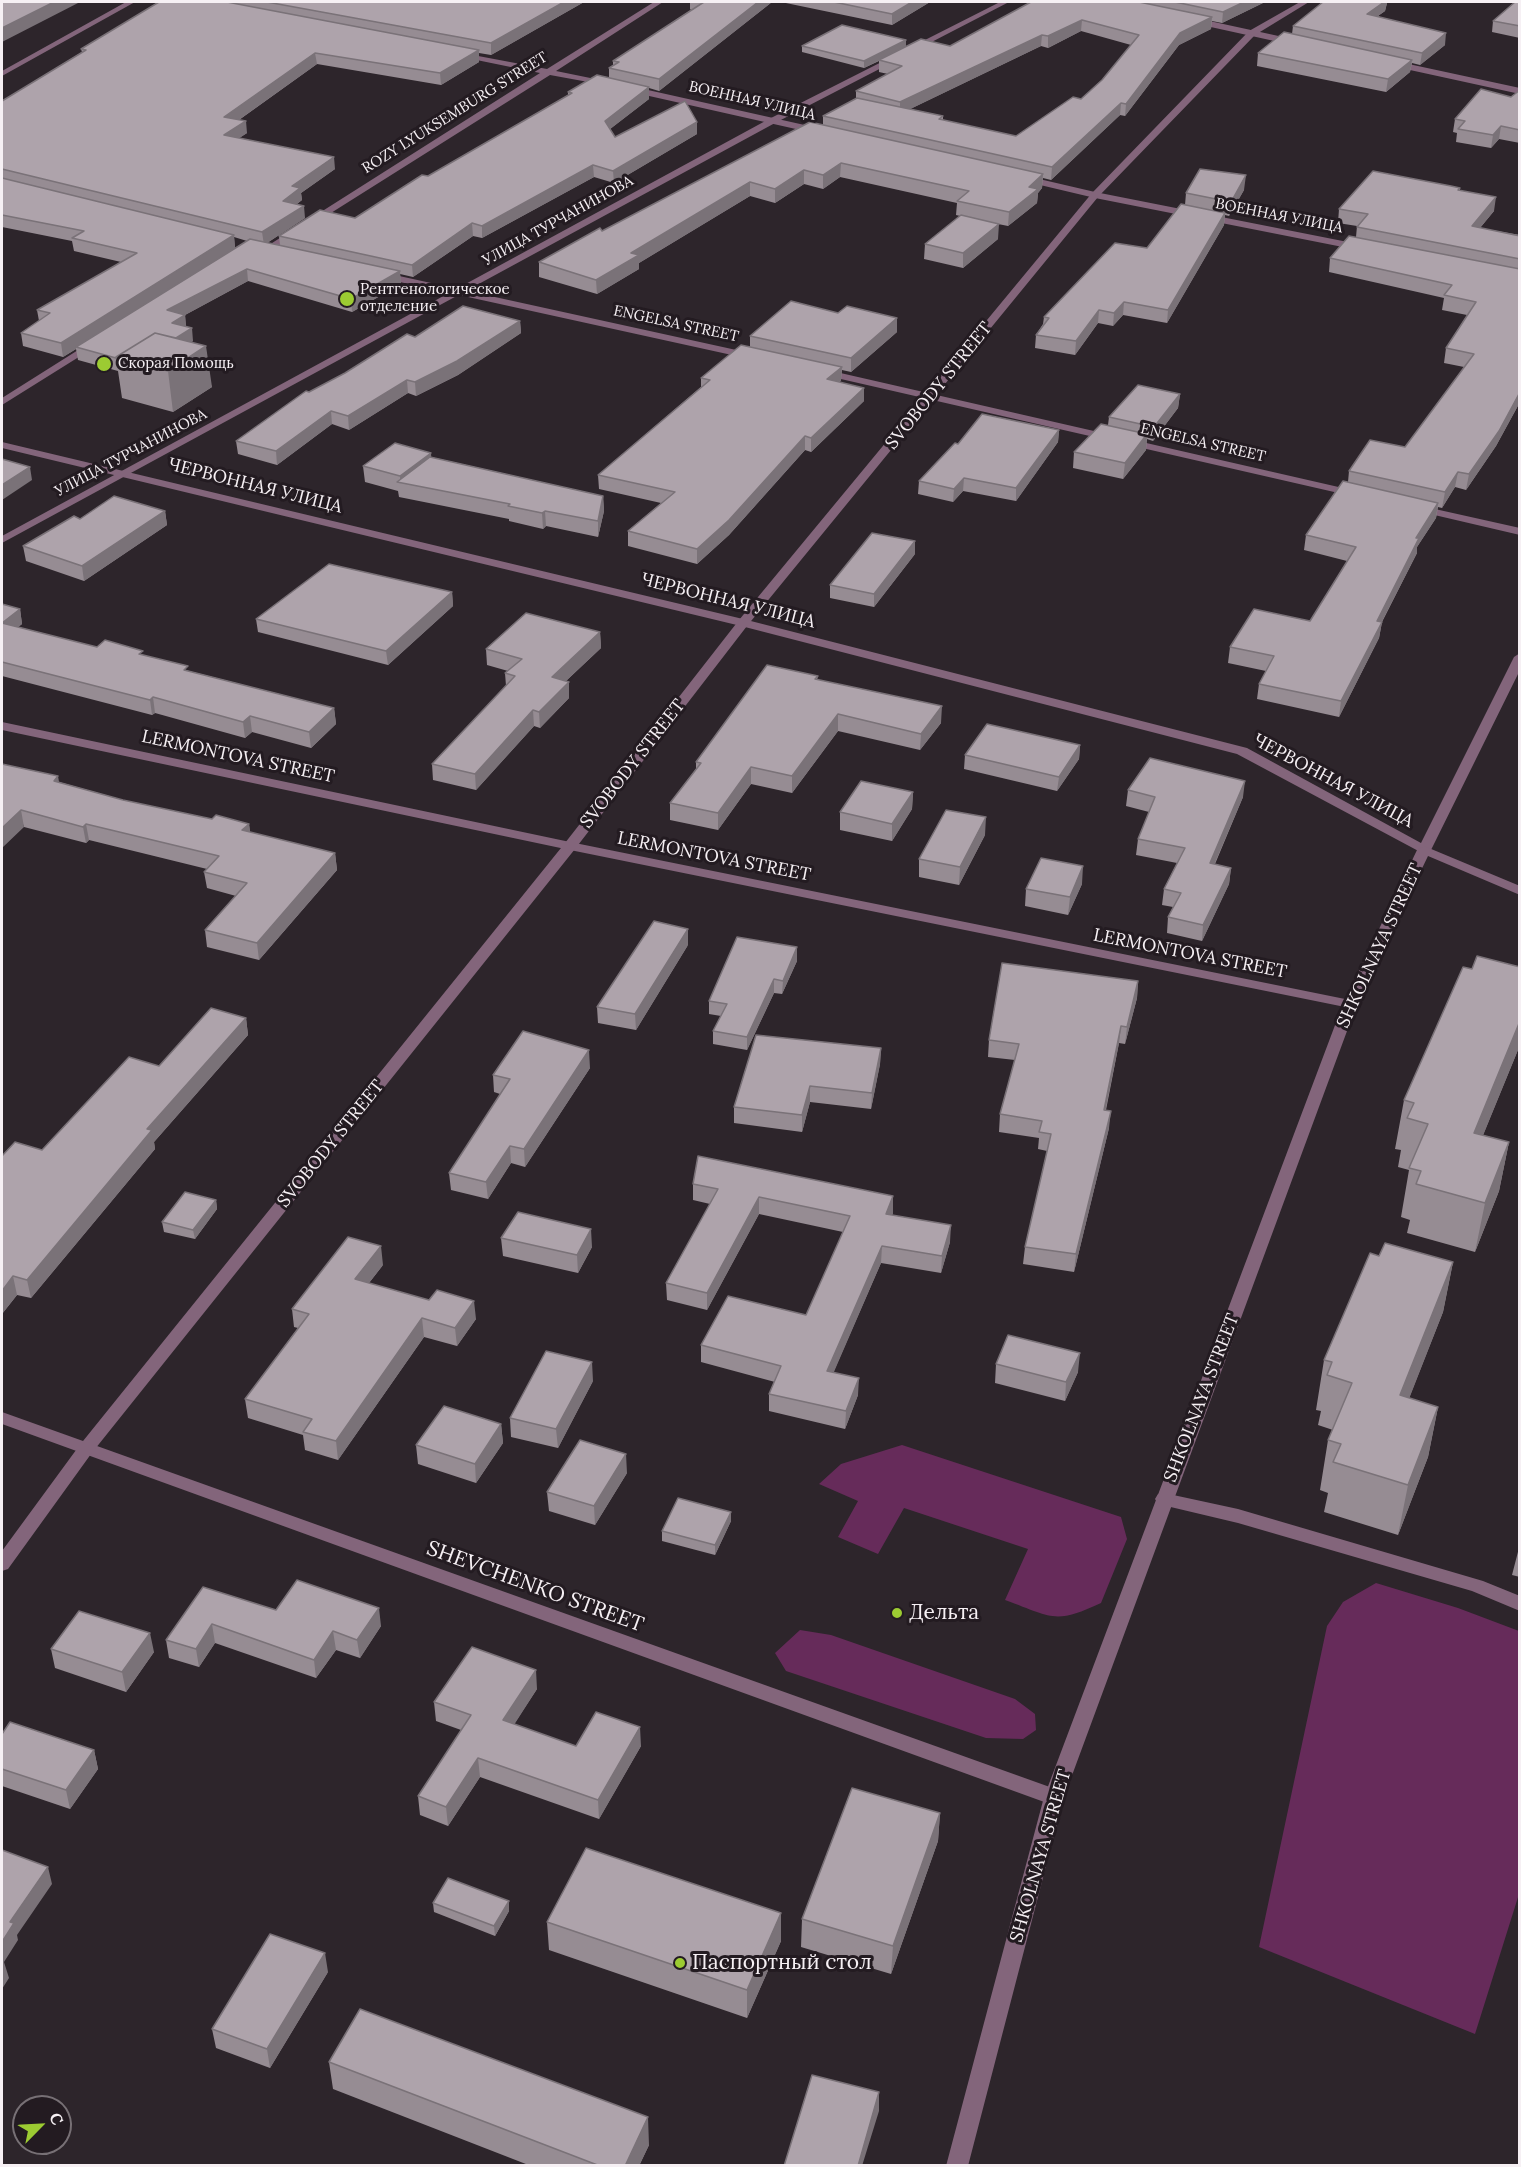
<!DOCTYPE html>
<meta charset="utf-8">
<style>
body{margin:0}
#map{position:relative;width:1521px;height:2167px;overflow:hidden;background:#2d252b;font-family:Lora,serif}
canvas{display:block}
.frame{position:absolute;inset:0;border:3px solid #f6f0f4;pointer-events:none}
.north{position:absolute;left:12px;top:2095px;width:60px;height:60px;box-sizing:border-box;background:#231b21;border:2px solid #777075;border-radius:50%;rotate:66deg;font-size:16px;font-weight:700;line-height:24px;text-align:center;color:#f6f0f4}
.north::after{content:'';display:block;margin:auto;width:21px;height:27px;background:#9ccb32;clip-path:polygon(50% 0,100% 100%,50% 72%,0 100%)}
</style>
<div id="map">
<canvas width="1521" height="2167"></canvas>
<div class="frame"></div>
<div class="north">С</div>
</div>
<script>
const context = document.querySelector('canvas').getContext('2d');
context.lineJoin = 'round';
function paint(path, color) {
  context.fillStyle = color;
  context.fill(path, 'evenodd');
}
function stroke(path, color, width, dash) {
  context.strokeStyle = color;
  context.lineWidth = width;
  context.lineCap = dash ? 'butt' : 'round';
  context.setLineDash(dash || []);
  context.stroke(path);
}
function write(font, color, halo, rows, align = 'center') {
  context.font = font + ' Lora,serif';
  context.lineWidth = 6;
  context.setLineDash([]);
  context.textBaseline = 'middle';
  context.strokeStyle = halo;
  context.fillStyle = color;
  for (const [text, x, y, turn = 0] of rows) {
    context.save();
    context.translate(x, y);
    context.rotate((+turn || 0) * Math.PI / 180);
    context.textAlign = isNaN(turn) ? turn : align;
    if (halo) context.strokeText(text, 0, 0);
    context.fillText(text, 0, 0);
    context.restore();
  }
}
paint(new Path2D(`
 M902 1445 1121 1517 1127 1539 1101 1603C1054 1625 1052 1617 1005 1600L1028 1549 904 1508 878 1554 838 1537 858 1501 819 1484 841 1464Z
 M1376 1583 1458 1608 1519 1631V1894L1475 2034 1259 1947 1327 1626 1343 1602Z
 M800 1630 831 1635 1015 1699 1035 1714 1036 1730 1023 1739 986 1738 786 1671 775 1653Z`), '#662b5a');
paint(new Path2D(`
 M126 2H135L2 76V71Z
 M654 2H663L556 71 610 82V86L550 75 269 252 261 250 540 73 457 56V52L547 69Z
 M1191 17 1297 40 1301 43 1297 46 1188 22 1187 20Z
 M1390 60 1520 88V94L1387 65V61Z
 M630 86 818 128 823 131 818 134 627 91V87Z
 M1022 175 1095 192 1363 245 1368 248 1363 251 1095 198 1019 180V176Z
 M381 272 750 353 755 356 750 359 377 277 376 275Z
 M94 340 98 341V345L2 405V398Z
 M823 369 1356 491 1362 494 1356 497 819 374 818 372Z
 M2 442 743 619 1247 748 1421 843 1514 657 1520 653V670L1431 850 1424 854 1237 754 741 626 2 448Z
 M1417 505 1520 528V535L1413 510 1411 508Z
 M2 722 570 842 1350 1000 1357 1004 1350 1008 570 850 2 730Z
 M2 1412 1061 1791 1064 1797 1061 1803 1054 1805 1047 1803 2 1424Z
 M1164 1493 1238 1509 1483 1581 1520 1596V1611L1472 1591 1238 1523 1158 1504 1155 1499 1158 1494Z`), '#83657b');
paint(new Path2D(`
 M1000 2H1009L775 123 2 543V536L769 119Z
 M1300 2H1309L1255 35 1098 197 747 626 575 849 91 1454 8 1569 2 1571V1551L79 1446 565 843 739 620 1092 193 1249 31Z
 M1424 846 1520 886V895L1428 856 1357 1004 1064 1797 968 2166H946L1044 1797 1343 1004 1417 850Z`), '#83657b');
paint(new Path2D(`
 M159 2H584L491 55 479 53V62L441 85 317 64 239 120 247 133 239 138 335 169 301 193 302 200 297 204 305 218 267 243 280 245 279 236 355 218 568 95V92L609 78V68L613 65V61L691 10 690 9V2H772L659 91 649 88V99L610 129 615 137 697 134 614 183 594 177 482 238 473 236 413 277 400 274 401 284 352 312 248 281 185 315 186 327 193 341 191 342 212 387 173 412 122 398 118 371 78 360 76 349 63 357 23 346 21 333 39 321 37 310 121 262 74 251 72 241 2 227V101L82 52 81 49ZM234 237 247 241 235 248Z
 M781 2H930L892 25Z
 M1029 2H1265L1222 23 1212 21 1211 29 1179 45 1125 116 1120 115 1051 180 1043 178 1042 188 1038 193 1037 203 1008 226 988 222 998 239 963 268 924 259 925 244 960 216 956 215 957 203 840 177 823 189 804 184 775 203 750 196 639 263V269L597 294 539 277V262L602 231 823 125V116L856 99V91L888 74 879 72V61L864 68 802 52V46L906 40V46H950L1029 3ZM1081 31 1131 45 1102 80 1081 99 1016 136 943 120V116L910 109 1041 46 1048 48Z
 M1323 2H1388L1387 3 1385 11 1378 16 1445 45 1420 65 1412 63 1410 72 1386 92 1257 66 1258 53 1292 34 1293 26Z
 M1520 2V38L1492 32 1493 21Z
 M1520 90V143L1499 139 1491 148 1456 142 1457 133 1453 132 1455 119 1511 97Z
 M1460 188V190L1494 211 1480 228 1520 235V402L1496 446 1466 490 1455 487 1442 508 1438 507 1436 518 1417 547V553L1382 622 1379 638 1339 717 1257 699 1259 684 1266 671 1228 663 1230 647 1310 621 1347 561 1304 550 1306 535 1348 482 1349 471 1405 447 1464 367 1444 363 1446 348 1467 315 1442 310 1444 298 1329 272 1330 258 1356 237 1357 226 1338 223 1339 209Z
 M1244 190 1229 216 1225 215 1224 225 1167 323 1123 315 1113 326 1098 323 1075 355 1035 348 1036 335 1043 324 1044 317 1147 248 1185 205 1186 193Z
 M520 321 521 333 458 375 416 396 408 393 349 430 332 424 277 465 238 454 236 441 309 392 415 337Z
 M897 332 851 372 842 370 841 380 840 382 864 401 811 452 805 450 729 535 697 564 628 546V531L661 503 599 489 598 475 701 387V378L750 347V336Z
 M1180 394 1178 408 1153 441 1147 439 1146 450 1123 479 1073 468 1074 452 1108 425 1109 417Z
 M1059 430 1058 442 1016 501 963 491 953 502 918 494 919 481 958 444Z
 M431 453V457L603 496 604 511 598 537 546 526 543 529 509 521V519L399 497 398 491 365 482 363 466Z
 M165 511 167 525 84 581 26 561 23 546 80 519Z
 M915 554 874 607 830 598V585Z
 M452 592 453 606 388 665 258 632 256 619Z
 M2 604 20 609 22 624 18 627 97 647 144 655 189 671 334 708 336 724 311 748 252 732 245 738 155 713 152 715 2 676Z
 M600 632 601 648 566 681 569 682V698L540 728 534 726 476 790 433 780 432 764 506 686 505 673 508 671 487 665 486 649Z
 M818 676 817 680 941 723 920 750 838 731 792 793 751 784 718 830 670 820V803L696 769V762Z
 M1080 745 1079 759 1057 791 964 769 965 755Z
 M2 764 59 782 123 800 212 819 249 824 250 832 335 853 337 870 259 960 207 947 205 930 236 896 207 888 204 872 207 869 89 840 86 843 24 827Z
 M1128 790 1243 797 1215 864 1231 868 1229 884 1202 941 1167 933 1168 917 1173 907 1162 905 1164 889 1177 863 1136 855 1138 839 1149 812 1126 806Z
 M913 792 912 809 892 841 840 830V812Z
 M985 835 959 885 919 877V859Z
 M1082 884 1068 915 1025 906 1026 889Z
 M688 945 636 1030 598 1023 597 1007Z
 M797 947V961L782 994 774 993 747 1050 713 1044V1031L721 1016 709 1014V1001Z
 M1520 967V1045L1483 1135 1509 1142 1499 1191 1475 1252 1407 1233 1410 1220 1401 1217 1409 1170 1398 1167 1401 1150 1395 1149 1404 1100 1472 969Z
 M1138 981 1137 998 1125 1044 1119 1043 1106 1110 1109 1128 1074 1272 1023 1264 1025 1247 1047 1151 1038 1149 1039 1138 999 1132 1000 1114 1015 1060 988 1057 989 1040Z
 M246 1018 248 1035 154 1142 155 1149 31 1298 17 1295 2 1314V1156L42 1150 159 1066Z
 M881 1048 880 1064 871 1109 810 1102 802 1132 734 1123V1107Z
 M590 1068 525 1167 511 1163 488 1199 451 1190 449 1173 500 1094 494 1092 493 1075Z
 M693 1184 893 1213 892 1215 950 1242 941 1273 881 1263 833 1373 858 1395 845 1429 769 1411V1394L775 1382 701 1362V1345L806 1315 843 1232 759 1214 707 1310 667 1300 666 1283 710 1204 693 1200Z
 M216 1200 217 1209 195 1239 164 1232 162 1222Z
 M501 1238 592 1247 578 1273 503 1256Z
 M1379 1256 1453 1262 1443 1312 1409 1398 1438 1407 1428 1457 1398 1535 1324 1512 1328 1493 1320 1490 1328 1440 1333 1430 1318 1425 1321 1411 1316 1410 1324 1360Z
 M383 1265 369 1283 476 1319 457 1346 424 1337 338 1460 305 1450 303 1435 248 1418 245 1399 298 1328 294 1327 292 1309Z
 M996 1364 1078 1372 1065 1401 995 1383Z
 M593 1381 558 1448 511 1437 510 1418Z
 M501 1424 503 1443 476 1483 418 1464 416 1445Z
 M627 1473 595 1525 549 1511 547 1492Z
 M731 1512V1521L715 1555 662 1541V1531Z
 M1520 1544V1577L1512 1575Z
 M203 1587 276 1610 381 1626 360 1658 336 1650 316 1678 215 1643 199 1667 169 1658 166 1640Z
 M51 1649 154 1652 126 1692 55 1668Z
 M537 1689 514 1724 576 1746H641L599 1819 480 1777 448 1826 420 1815 418 1796 461 1730 436 1721 434 1702Z
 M2 1734 94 1750 98 1769 70 1809 2 1786Z
 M940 1813 938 1841 891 1974 801 1947 802 1919Z
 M509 1901V1911L495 1936 434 1912 433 1903Z
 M547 1922 781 1941 747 2018 549 1950Z
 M328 1972 270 2068 216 2048 212 2029Z
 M329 2062 649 2145 639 2166H531L333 2089Z`), '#968c93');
paint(new Path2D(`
 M54 2H80L2 42V28Z
 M564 2H584L491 55V43Z
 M758 2H772L659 91V79Z
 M912 2H930L892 25V14Z
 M1244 2H1265L1222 23 1223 12Z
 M1377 2H1388L1387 3 1385 11 1365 25 1367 14Z
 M1212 17 1211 29 1179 45 1125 116 1126 104 1180 33Z
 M1082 20 1081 31 1048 48V36Z
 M1446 33 1445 45 1420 65 1422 53Z
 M1042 35 1041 46 900 114V102Z
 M906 40V47L864 68V61Z
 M479 50V62L441 85 440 73Z
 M315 53 317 64 226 129 224 117Z
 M1412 60 1410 72 1386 92 1388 79Z
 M649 87V99L605 133V121Z
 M1121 103 1120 115 1051 180 1052 167Z
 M246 121 247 133 226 147 224 135Z
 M697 122V134L614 183 613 171Z
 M1501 126 1499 139 1491 148 1493 135Z
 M334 157 335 169 301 193 302 200 284 213 283 201 292 186Z
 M841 163 840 177 823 189V175Z
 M593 165 594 177 482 238V226Z
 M804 170V184L775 203V189Z
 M1043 174 1042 188 1038 193 1037 203 1008 226 1009 212 1029 187Z
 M1246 175 1244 190 1229 216 1231 202Z
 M750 182V196L639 263V269L597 294 596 280 631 253Z
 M1496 197 1494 211 1470 240 1472 226Z
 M304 206 305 218 264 245 262 232Z
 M1225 213 1224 225 1167 323 1168 310Z
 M472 223 473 236 413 277 412 265Z
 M999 224 998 239 963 268V253Z
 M234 235 235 248 76 347V349L63 357 61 343Z
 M247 269 248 281 185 315 186 327 173 336 167 310Z
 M400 271 401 284 352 312 351 299Z
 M1124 302 1123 315 1113 326 1114 313Z
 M1099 310 1098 323 1075 355 1076 341Z
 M897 318V332L851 372V358Z
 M520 321 521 333 458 375 416 396 415 382Z
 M192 328 193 341 154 367 138 363Z
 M206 346 212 387 173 412 168 371Z
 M842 367 841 380 827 393V379Z
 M407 380 408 393 349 430 348 416Z
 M864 388V401L811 452V438Z
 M1520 392V402L1496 446 1466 490 1469 474Z
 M1180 394 1178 408 1153 441 1154 427Z
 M331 411 332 424 277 465 276 451Z
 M1059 430 1058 442 1016 501V488Z
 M1147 434 1146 450 1123 479 1125 463Z
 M805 436V450L729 535 697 564V549Z
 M431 453 432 469 400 483V476Z
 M30 467 32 480 2 500V485Z
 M1458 472 1455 487 1442 508 1445 492Z
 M964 478 963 491 953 502 954 489Z
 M603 496 604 511 598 537V521Z
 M1438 503 1436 518 1417 547V553L1374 637 1377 621 1416 538Z
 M165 511 167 525 84 581 82 566Z
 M545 511 546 526 543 529 542 513Z
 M915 541V554L874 607V594Z
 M452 592 453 606 388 665 386 651Z
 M20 609 22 624 4 639 2 623Z
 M1382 622 1379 638 1339 717 1341 701Z
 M600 632 601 648 553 693 552 677Z
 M569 682V698L540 728 539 712Z
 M153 697 155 713 152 715 150 700Z
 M942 706 941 723 920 750 921 734Z
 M334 708 336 724 311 748 309 732Z
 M533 710 534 726 476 790 475 774Z
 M838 714V731L792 793V776Z
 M250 716 252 732 245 738 243 722Z
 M1080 745 1079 759 1057 791 1059 777Z
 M751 767V784L718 830V813Z
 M58 776 61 793 54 781Z
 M1245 781 1243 797 1208 879 1210 863Z
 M913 792 912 809 892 841V824Z
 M21 810 24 827 2 848V828Z
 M986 817 985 835 959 885 960 867Z
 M86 824 89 840 86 843 83 827Z
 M249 824 251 840 242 830Z
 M335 853 337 870 259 960 257 943Z
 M1083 866 1082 884 1068 915 1070 897Z
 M1231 868 1229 884 1202 941 1203 925Z
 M688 929V945L636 1030 635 1014Z
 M797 947V961L782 994 783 981Z
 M774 979V993L747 1050V1037Z
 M1138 981 1137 998 1125 1044 1127 1027Z
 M246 1018 248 1035 154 1142 155 1149 31 1298 27 1280 147 1129Z
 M1520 1021V1045L1464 1182 1474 1133Z
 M1121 1026 1119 1043 1102 1127 1104 1110Z
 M881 1048 880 1064 871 1109 872 1093Z
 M589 1050 590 1068 525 1167 524 1149Z
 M810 1086V1102L802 1132V1115Z
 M1111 1111 1109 1128 1074 1272 1076 1254Z
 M1509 1142 1499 1191 1475 1252 1485 1203Z
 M510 1146 511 1163 488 1199 486 1182Z
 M893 1196V1213L885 1231 886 1214Z
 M759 1197V1214L707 1310V1293Z
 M216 1200 217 1209 195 1239 193 1230Z
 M951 1225 950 1242 941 1273 942 1256Z
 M591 1229 592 1247 578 1273 577 1255Z
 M381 1246 383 1265 358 1297 355 1279Z
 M882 1246 881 1263 827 1388V1371Z
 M1453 1262 1443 1312 1391 1445 1400 1395Z
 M13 1276 17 1295 2 1314V1291Z
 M474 1301 476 1319 457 1346 455 1328Z
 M422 1318 424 1337 338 1460 336 1441Z
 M1080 1353 1078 1372 1065 1401 1066 1382Z
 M592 1362 593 1381 558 1448 556 1429Z
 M859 1378 858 1395 845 1429 846 1411Z
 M1438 1407 1428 1457 1398 1535 1408 1485Z
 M501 1424 503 1443 476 1483 475 1464Z
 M626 1454 627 1473 595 1525 594 1506Z
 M731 1512V1521L715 1555V1545Z
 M379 1608 381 1626 360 1658 357 1640Z
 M212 1624 215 1643 199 1667 196 1649Z
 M333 1631 336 1650 316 1678 314 1660Z
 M150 1633 154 1652 126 1692 122 1672Z
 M536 1670 537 1689 505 1739 503 1720Z
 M640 1727 641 1746 599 1819 598 1800Z
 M94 1750 98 1769 70 1809 66 1790Z
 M478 1758 480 1777 448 1826 446 1807Z
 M940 1813 938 1841 891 1974 893 1946Z
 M48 1867 52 1884 17 1935 18 1940 4 1962 9 1978 2 1989V1942L10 1922Z
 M509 1901V1911L495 1936 494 1926Z
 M781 1913V1941L747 2018V1990Z
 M325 1953 328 1972 270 2068 267 2049Z
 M879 2092V2111L862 2166H858Z
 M648 2117 649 2145 639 2166H625Z`), '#7a7278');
const building = new Path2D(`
 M2 2H54L2 28Z
 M159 2H227L479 50 440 73 315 53 224 117 246 121 224 135 334 157 292 186 300 188 283 201 304 206 262 232 2 169V101L86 50 81 49Z
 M267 2H564L491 43Z
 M704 2H758L659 79 609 68 619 62 613 61Z
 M834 2H912L892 14Z
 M1031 2H1139L1212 17 1180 33 1126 104 1121 103 1052 167 823 116 857 98 943 116 939 119 1016 136 1073 97 1081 99 1102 80 1139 35 1082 20 1048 36 1042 35 900 102 856 91 902 66 879 60 921 39 950 46Z
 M1175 2H1244L1223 12Z
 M1323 2H1384L1367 14 1446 33 1422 53 1293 26Z
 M1515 2H1520V26L1493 21Z
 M842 25 906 40 864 61 802 46Z
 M1284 32 1412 60 1388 79 1258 53Z
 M597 75 649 87 605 121 615 137 685 101 697 122 613 171 593 165 482 226 472 223 412 265 279 236 320 210 355 218 422 175 428 176 572 93 568 92Z
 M1481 89 1511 97 1520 90V130L1501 126 1493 135 1458 129 1465 121 1455 119Z
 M810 122 1043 174 1029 187 1038 189 1009 212 957 201 969 191 841 163 823 175 804 170 775 189 750 182 631 253 639 255 596 280 539 262 600 228 602 231Z
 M1200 169 1246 175 1231 202 1186 193Z
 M1373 171 1451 186 1460 188 1458 190 1496 197 1472 226 1520 236V259L1357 227 1368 214 1339 209Z
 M2 178 234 235 61 343 21 333 50 313 37 310 137 253 72 238 84 231 2 215Z
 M1181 204 1225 213 1168 310 1124 302 1114 313 1099 310 1076 341 1036 335 1049 318 1044 317 1115 243 1147 248Z
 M961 215 999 224 963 253 925 244Z
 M1349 236 1520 269V392L1499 431 1469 474 1458 472 1445 492 1349 471 1370 440 1405 447 1474 354 1446 348 1476 302 1444 295 1452 285 1330 258Z
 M250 239 400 271 351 299 247 269 167 310 185 315 172 323 192 328 176 338 155 333 116 357V358L76 347Z
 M791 301 838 313 847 306 897 318 851 358 750 336Z
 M463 306 520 321 457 361 415 382 407 380 348 416 331 411 276 451 236 441 306 391 309 392 345 373 407 334 415 337Z
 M155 333 206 346 168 371 116 357Z
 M741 345 842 367 827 379 864 388 811 438 805 436 729 520 697 549 628 531 675 492 598 475 710 380 701 378Z
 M1138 385 1180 394 1154 427 1109 417Z
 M982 414 1059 430 1016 488 964 478 954 489 919 481 955 443 958 444Z
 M1101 424 1147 434 1125 463 1074 452Z
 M395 443 431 453 400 476 363 466Z
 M430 457 603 496 598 521 545 511 542 513 508 506 510 504 397 482Z
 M2 459 30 467 2 485Z
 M1343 481 1438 503 1416 538H1419L1377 621 1382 622 1341 701 1259 684 1274 656 1230 647 1254 609 1310 621 1356 547 1306 535Z
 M114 496 165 511 82 566 23 546 74 516 80 519Z
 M872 533 915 541 874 594 830 585Z
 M329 564 452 592 386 651 256 619Z
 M2 604 20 609 2 623 97 647 105 640 143 651 139 654 188 666 184 670 334 708 309 732 250 716 243 722 153 697 150 700 2 662Z
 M526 613 600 632 552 677 569 682 539 712 533 710 475 774 432 764 515 676 505 673 522 659 486 649Z
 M767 665 818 676 815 679 942 706 921 734 838 714 792 776 751 767 718 813 670 803 701 763 696 762Z
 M987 724 1080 745 1059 777 965 755Z
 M1150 758 1245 781 1210 863 1231 868 1203 925 1168 917 1181 893 1164 889 1185 848 1138 839 1155 797 1128 790Z
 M2 764 58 776 54 781 123 800 212 819 216 815 249 824 242 830 335 853 257 943 205 930 247 883 204 872 219 856 86 824 83 827 21 810 2 828Z
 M861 781 913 792 892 824 840 812Z
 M946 810 986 817 960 867 919 859Z
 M1041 858 1083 866 1070 897 1026 889Z
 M654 921 688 929 635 1014 597 1007Z
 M737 937 797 947 783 981 774 979 747 1037 713 1031 727 1004 709 1001Z
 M1477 956 1520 967V1021L1474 1133 1509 1142 1485 1203 1416 1184 1421 1171 1409 1168 1428 1124 1407 1118 1414 1103 1404 1100 1463 967 1472 969Z
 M1002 963 1138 981 1127 1027 1121 1026 1104 1110 1111 1111 1076 1254 1025 1247 1051 1134 1039 1132 1042 1121 1000 1114 1019 1044 989 1040Z
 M211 1008 246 1018 147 1129 152 1130 27 1280 13 1276 2 1291V1156L15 1142 42 1150 129 1057 159 1066Z
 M523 1031 589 1050 524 1149 510 1146 486 1182 449 1173 510 1079 493 1075Z
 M756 1035 881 1048 872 1093 810 1086 802 1115 734 1107Z
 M698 1156 893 1196 886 1214 951 1225 942 1256 882 1246 827 1371 859 1378 846 1411 769 1394 781 1366 701 1345 728 1296 806 1315 850 1216 759 1197 707 1293 666 1283 718 1189 693 1184Z
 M185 1192 216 1200 193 1230 162 1222Z
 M518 1212 591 1229 577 1255 501 1238Z
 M348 1237 381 1246 355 1279 429 1300 437 1290 474 1301 455 1328 422 1318 336 1441 303 1432 312 1419 245 1399 309 1314 292 1309Z
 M1385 1243 1453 1262 1400 1395 1438 1407 1408 1485 1333 1462 1341 1444 1328 1440 1352 1383 1327 1375 1332 1362 1324 1360 1370 1253 1379 1256Z
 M1008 1335 1080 1353 1066 1382 996 1364Z
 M546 1351 592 1362 556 1429 510 1418Z
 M444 1406 501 1424 475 1464 416 1445Z
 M580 1440 626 1454 594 1506 547 1492Z
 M678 1498 731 1512 715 1545 662 1531Z
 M297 1580 379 1608 357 1640 333 1631 314 1660 212 1624 196 1649 166 1640 203 1587 276 1610Z
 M79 1611 150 1633 122 1672 51 1649Z
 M472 1647 536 1670 503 1720 576 1746 596 1712 640 1727 598 1800 478 1758 446 1807 418 1796 471 1715 434 1702Z
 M10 1722 94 1750 66 1790 2 1769V1734Z
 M852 1788 940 1813 893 1946 802 1919Z
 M586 1848 781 1913 747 1990 547 1922Z
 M2 1850 48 1867 10 1922 14 1923 2 1942Z
 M448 1878 509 1901 494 1926 433 1903Z
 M270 1934 325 1953 267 2049 212 2029Z
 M360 2009 648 2117 625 2166H600L329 2062Z
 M812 2075 879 2092 858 2166H784Z`);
paint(building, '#aea3ab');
stroke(building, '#7a7278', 1.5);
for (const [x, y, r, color] of [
 [347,299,8,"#9ccb32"],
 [104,364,8,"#9ccb32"],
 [897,1613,6,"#9ccb32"],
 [680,1963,6,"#9ccb32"]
]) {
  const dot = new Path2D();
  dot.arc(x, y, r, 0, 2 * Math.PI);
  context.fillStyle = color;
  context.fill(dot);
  stroke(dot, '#231b21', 2);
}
write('15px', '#f6f0f4', '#231b21', [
 ["ВОЕННАЯ УЛИЦА",752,101,13],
 ["ROZY LYUKSEMBURG STREET",455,113,-32],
 ["ВОЕННАЯ УЛИЦА",1279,216,11],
 ["УЛИЦА ТУРЧАНИНОВА",558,221,-29],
 ["ENGELSA STREET",676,324,12],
 ["ENGELSA STREET",1203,443,13],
 ["УЛИЦА ТУРЧАНИНОВА",131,453,-28]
]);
write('15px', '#f6f0f4', '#231b21', [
 ["Рентгенологическое",360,290],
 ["отделение",360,307],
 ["Скорая Помощь",118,364]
], 'left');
write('18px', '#f6f0f4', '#231b21', [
 ["SVOBODY STREET",939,386,-51],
 ["ЧЕРВОННАЯ УЛИЦА",255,486,14],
 ["ЧЕРВОННАЯ УЛИЦА",728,601,14],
 ["LERMONTOVA STREET",238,757,12],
 ["SVOBODY STREET",633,764,-52],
 ["ЧЕРВОННАЯ УЛИЦА",1333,781,28],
 ["LERMONTOVA STREET",714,857,11],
 ["SHKOLNAYA STREET",1380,946,-65],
 ["LERMONTOVA STREET",1190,954,11],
 ["SVOBODY STREET",331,1144,-51],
 ["SHKOLNAYA STREET",1202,1398,-69],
 ["SHKOLNAYA STREET",1041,1856,-74]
]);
write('21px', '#f6f0f4', '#231b21', [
 ["SHEVCHENKO STREET",535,1587,20]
]);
write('21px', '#f6f0f4', '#231b21', [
 ["Дельта",909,1613],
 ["Паспортный стол",692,1963]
], 'left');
</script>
